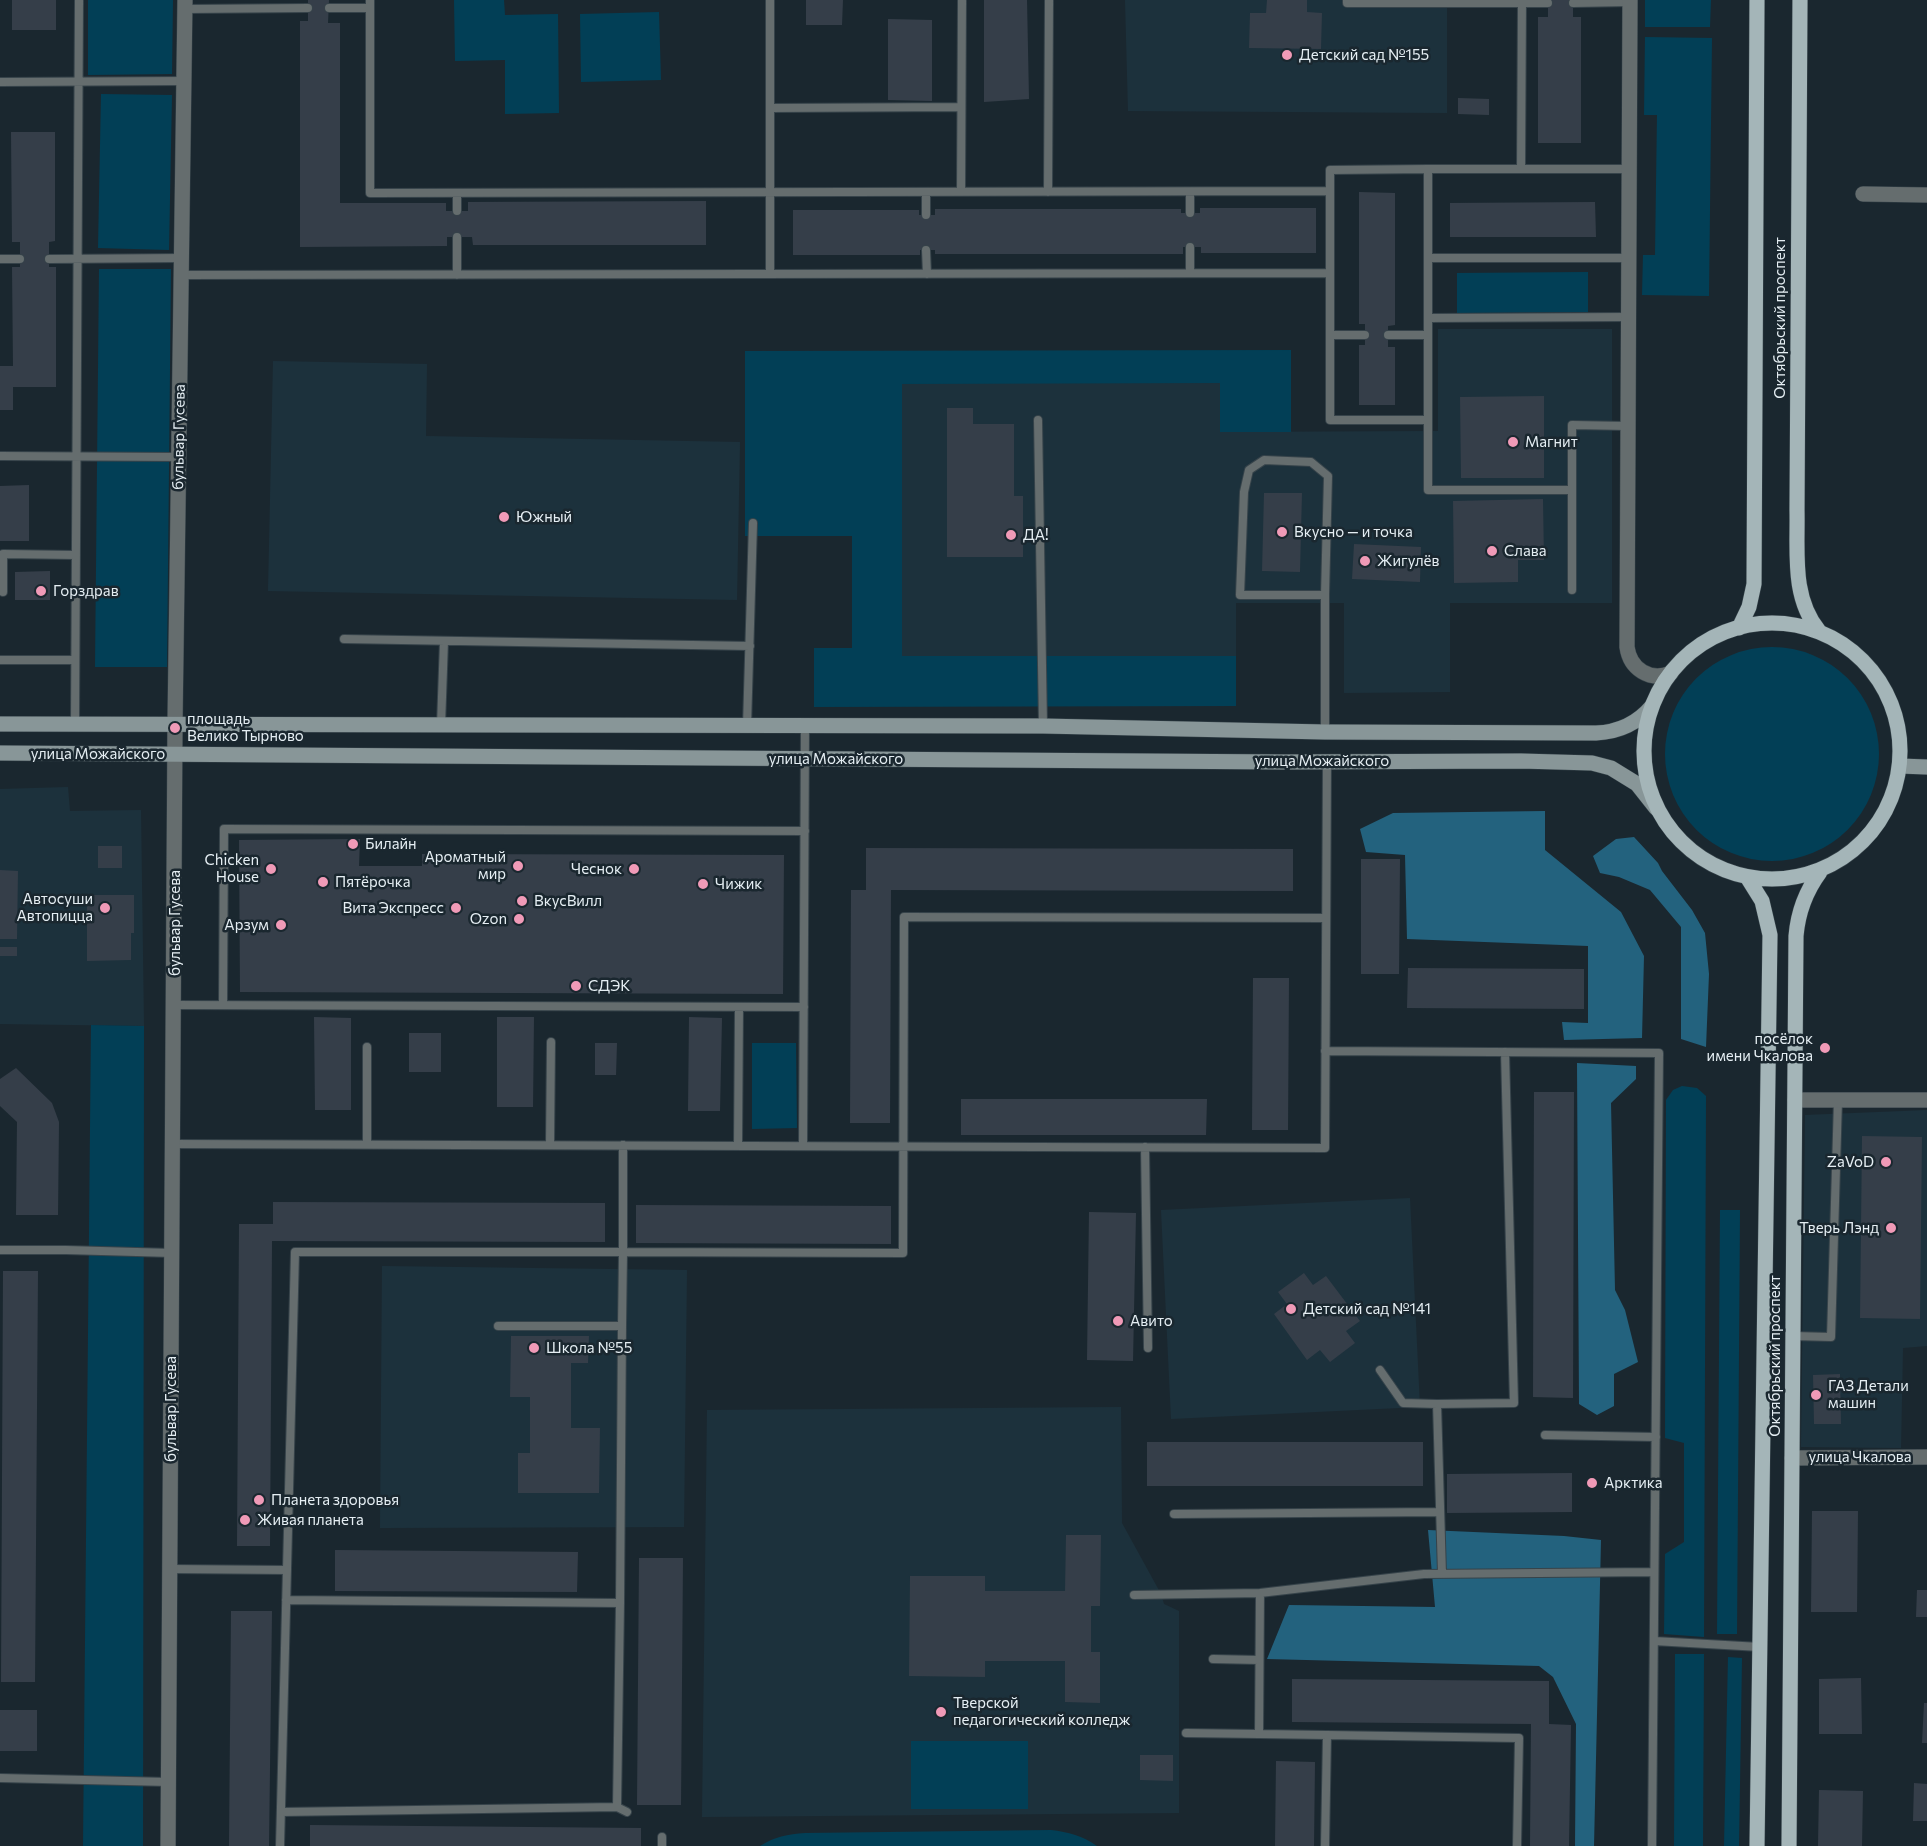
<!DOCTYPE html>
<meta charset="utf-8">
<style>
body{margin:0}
canvas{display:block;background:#1a272f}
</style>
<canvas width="1927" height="1846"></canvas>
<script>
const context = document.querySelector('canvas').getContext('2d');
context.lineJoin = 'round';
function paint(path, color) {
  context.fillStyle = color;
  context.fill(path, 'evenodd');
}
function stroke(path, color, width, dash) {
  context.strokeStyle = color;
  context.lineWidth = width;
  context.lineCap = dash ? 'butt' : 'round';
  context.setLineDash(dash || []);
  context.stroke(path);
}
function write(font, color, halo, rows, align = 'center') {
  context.font = font + ' Commissioner,sans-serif';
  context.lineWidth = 5;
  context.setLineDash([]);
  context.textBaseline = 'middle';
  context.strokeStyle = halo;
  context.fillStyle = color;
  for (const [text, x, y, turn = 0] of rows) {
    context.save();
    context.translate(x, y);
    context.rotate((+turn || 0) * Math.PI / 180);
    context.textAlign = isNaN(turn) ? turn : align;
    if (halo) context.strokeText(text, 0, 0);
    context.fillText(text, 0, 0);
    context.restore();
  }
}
paint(new Path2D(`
 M1125 0H1447V113L1128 111Z
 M1438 329H1612V603H1450V692L1344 693V603H1236V656H902V383H1220L1221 432 1438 431Z
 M273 361 427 364 426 436 740 442 737 600 268 591Z
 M68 787 70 811 141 810 144 1026 0 1024V789Z
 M1927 1110V1346L1903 1348 1901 1448 1801 1447 1805 1115Z
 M1410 1198 1420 1407 1171 1419 1161 1210Z
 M382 1266 687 1270 684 1527 380 1528Z
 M1121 1407 1122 1523 1161 1594 1164 1604 1179 1611V1813L702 1817 707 1410Z`), '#1c313c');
paint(new Path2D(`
 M88 0H173L172 74 88 75Z
 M454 0H504L505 15 558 14 559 113 505 114V60L455 61Z
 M1645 0H1711L1710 27H1645Z
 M659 12 661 80 581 82 580 14Z
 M1645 37 1712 38 1709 296 1642 295 1643 255H1655L1657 115H1644Z
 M101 94 172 95 169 250 98 248Z
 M99 269H171L167 667H95Z
 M1588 272V312L1457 313V273Z
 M1291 350V432H1220V383L902 384V656H1236V706L814 707V648H852V536H745V351Z
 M1665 754a107 107 0 1 1 214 0a107 107 0 1 1-214 0Z
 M91 1025 144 1026 143 1846H83Z
 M752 1043H796L797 1128 752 1129Z
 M1682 1086 1697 1088 1706 1096 1704 1637 1664 1634 1665 1554 1684 1542V1443L1665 1438 1666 1100 1673 1090Z
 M1720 1210H1740L1737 1634H1717Z
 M1675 1654H1704L1703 1846H1674Z
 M1728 1657 1742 1658 1739 1846H1724Z
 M911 1741H1028V1809H911Z
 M1051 1830C1068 1832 1083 1836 1097 1846H760C774 1837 788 1834 805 1833Z`), '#023f56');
paint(new Path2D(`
 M1545 811V850L1621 912 1644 956 1642 1038 1564 1040 1562 1022 1588 1023V946L1407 939 1405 855 1366 852 1360 829 1393 813Z
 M1634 837 1658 863 1662 871 1692 910 1705 933 1709 974 1706 1047 1681 1039V927L1650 890 1619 877 1600 873 1593 856 1616 839Z
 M1577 1063 1636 1066V1079L1611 1103 1615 1290 1625 1310 1638 1362 1614 1374V1406L1597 1415 1579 1404Z
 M1428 1530 1564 1536 1601 1540 1594 1846H1575L1576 1724 1553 1677 1539 1666 1267 1659 1289 1605 1435 1607Z`), '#23627e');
paint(new Path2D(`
 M12 0H56V30H12Z
 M308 0H329L328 23H340V203H446V211H468V202L706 201V245H473L472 237H447V246L300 247V21H308Z
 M806 0H843L842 25H806Z
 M984 0H1027L1029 99 984 102Z
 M1267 0H1307V12L1322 13 1321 49 1249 48 1250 13H1266Z
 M1548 0H1573V17H1581V143H1538V17H1548Z
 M888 19 932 20V101L888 100Z
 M1458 98 1489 99V115L1458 114Z
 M11 132H55V241L49 242V267H56V387H13V410H0V366H13L12 267H20V242H12Z
 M1359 192 1395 193V325L1388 326V347H1395V405H1359V345H1365V324H1359Z
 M1595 202 1596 237H1450V203Z
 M1200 208H1316V253H1201V247H1183V254H935V250H920V255H793V210H919V215H935V209H1181V213H1200Z
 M1544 396V478H1461L1460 397Z
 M947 408H973V424H1014V496H1023V557H947Z
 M29 485V541H0V486Z
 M1264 493H1302L1300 572 1262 571Z
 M1543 499 1544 560H1518V582L1454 583 1453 501Z
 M1354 544 1421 547 1420 582 1352 579Z
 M50 571V600H15V572Z
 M360 839 359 866H422V854L784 855 783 994 240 992 239 840Z
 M98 846H122V868H98Z
 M866 848 1293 849V891L891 890 890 1123H850L851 890H866Z
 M1361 859H1400L1399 974H1361Z
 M0 870 18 871 17 939H0Z
 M87 895H134V933H131V960L87 961Z
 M0 947H17V956H0Z
 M1408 968 1584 969V1009L1407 1008Z
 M1253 978H1289L1288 1130H1252Z
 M314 1017 351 1018V1110H315Z
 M497 1017H534L533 1107H497Z
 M689 1017 722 1018 720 1111H688Z
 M409 1033H441V1072H409Z
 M595 1043H617L616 1075H595Z
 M16 1068 52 1103 59 1122 58 1215H16L17 1122 0 1106V1079Z
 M1534 1092H1574L1573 1398 1533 1397Z
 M961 1099H1207L1206 1135H961Z
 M1862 1136 1922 1137 1920 1319 1860 1318Z
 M273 1202 605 1203V1242L272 1241 270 1546H237L239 1224H273Z
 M636 1205 891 1206V1244L636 1243Z
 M1089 1212 1136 1213 1133 1361 1087 1360Z
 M3 1271H38L35 1682H1Z
 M1304 1273 1313 1285 1326 1276 1360 1321 1346 1331 1355 1343 1330 1362 1320 1350 1307 1360 1274 1314 1287 1304 1278 1292Z
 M511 1336H589L588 1363H571V1428H600L599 1493H518V1453H530V1397H510Z
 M1840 1374 1841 1424H1814L1813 1375Z
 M1147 1442H1423V1486H1147Z
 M1572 1473V1512L1447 1513V1474Z
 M1812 1511H1858L1857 1612H1811Z
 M1066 1535H1101L1100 1606H1091V1652H1100V1703L1065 1702V1661H985V1677L909 1676 910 1576H985V1591H1065Z
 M335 1550 578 1552 577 1592 335 1591Z
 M639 1558H683L681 1805H637Z
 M1917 1590H1927V1617H1916Z
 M231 1611H272L269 1846H229Z
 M1861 1678 1862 1734H1819V1679Z
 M1292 1679 1549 1681V1724L1571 1725 1569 1846H1530L1531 1724 1292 1722Z
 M1924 1703H1927V1743H1922Z
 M0 1710H37V1751H0Z
 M1140 1755H1173V1781L1140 1780Z
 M1276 1761 1315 1762 1314 1846H1275Z
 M1914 1783 1927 1784V1821H1913Z
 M1819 1790 1863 1791 1862 1846H1818Z
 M310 1825 641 1828V1846H310Z`), '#353e49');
const service = new Path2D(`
 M370 0V193L1330 191
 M770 0V274
 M1347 0V3H1548
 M1573 3 1630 2
 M329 8H370
 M185 9 308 8
 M0 82 184 81
 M770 108 961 107
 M1428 169H1629
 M1521 169 1522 0
 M926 192V215
 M961 192 962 0
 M1048 192 1049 0
 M1190 192V213
 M457 211V193
 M457 237V275
 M926 250 927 274
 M1428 258H1628
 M0 259H20
 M49 259 182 258
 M1190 273V247
 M1330 273V170L1428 169V318
 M181 275 1330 273V420H1428V318L1628 317
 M1330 335H1365
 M1388 335H1428
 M1038 420 1043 726
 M1428 420V490H1572V425L1628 426
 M0 456 179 457
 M1572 590V490
 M3 592V554L76 555
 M1325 595H1240L1244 492 1249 470 1264 460 1311 462 1328 476 1325 595V732
 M344 639 750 646
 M0 660H75
 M75 724 79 0
 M441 725 444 641
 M747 726 753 523
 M174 1005 804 1007
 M223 1005 224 829 805 831
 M367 1047V1144
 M1325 1051 1659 1053 1652 1846
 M173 1144 1325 1148 1327 761
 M550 1145 551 1042
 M738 1146 739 1007
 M803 1146 805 726
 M1145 1147 1148 1348
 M0 1250H66L172 1253
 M498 1326H622L623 1252 903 1253 904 917 1326 918
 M1793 1336 1831 1337 1838 1100
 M1380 1370 1403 1403 1437 1404
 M1545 1435 1656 1437
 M1174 1514 1440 1512
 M170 1569 287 1570
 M1442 1574 1437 1404 1514 1403 1505 1052
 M1260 1593 1259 1734 1327 1735
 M1134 1595 1260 1593 1424 1574 1654 1572
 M286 1600 620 1603 617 1807
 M620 1603 622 1326
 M1654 1641 1760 1647
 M1213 1659 1259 1660
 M1186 1733 1259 1734
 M0 1778 169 1782
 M281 1812 617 1807 627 1812
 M662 1837V1846
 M280 1846 295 1252H623V1145
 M1325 1846 1327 1735 1519 1738 1517 1846`);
const minor = new Path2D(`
 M1630 0 1627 647C1630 669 1650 682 1671 673
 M1863 194 1927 195
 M175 724 185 0
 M1795 1100H1927
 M1792 1458 1927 1457`);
const tertiary = new Path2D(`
 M168 1846 175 724`);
const secondary = new Path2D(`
 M0 724 1043 726 1325 732 1596 733C1619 732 1637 724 1652 706
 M0 753 1284 762 1521 761 1592 763 1611 768 1637 784 1656 808
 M1900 766 1927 767`);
const primary = new Path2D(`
 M1800 0 1797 510C1798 551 1791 597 1819 631
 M1644 751a128 128 0 1 1 256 0a128 128 0 1 1-256 0Z
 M1739 628 1749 607 1754 584 1757 0
 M1747 877 1762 901 1770 935 1757 1846
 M1789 1846 1796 936C1798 912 1806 891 1820 872`);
stroke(service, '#36434a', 10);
stroke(minor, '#36434a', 16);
stroke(tertiary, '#36434a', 16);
stroke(secondary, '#36434a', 16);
stroke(primary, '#36434a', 16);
stroke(service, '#656d6e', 8);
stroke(minor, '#656d6e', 15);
stroke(tertiary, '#656d6e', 15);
stroke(secondary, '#889698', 15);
stroke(primary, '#a4b5b8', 15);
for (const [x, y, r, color] of [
 [1287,55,6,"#f09ab7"],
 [1513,442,6,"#f09ab7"],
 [504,517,6,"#f09ab7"],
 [1282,532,6,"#f09ab7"],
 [1011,535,6,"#f09ab7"],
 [1492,551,6,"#f09ab7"],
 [1365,561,6,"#f09ab7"],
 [41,591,6,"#f09ab7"],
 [175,728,6,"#f09ab7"],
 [353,844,6,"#f09ab7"],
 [518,866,6,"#f09ab7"],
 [271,869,6,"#f09ab7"],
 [634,869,6,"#f09ab7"],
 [323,882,6,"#f09ab7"],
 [703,884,6,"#f09ab7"],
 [522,901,6,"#f09ab7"],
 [105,908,6,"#f09ab7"],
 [456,908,6,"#f09ab7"],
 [519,919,6,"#f09ab7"],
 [281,925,6,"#f09ab7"],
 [576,986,6,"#f09ab7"],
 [1825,1048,6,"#f09ab7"],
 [1886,1162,6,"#f09ab7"],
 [1891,1228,6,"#f09ab7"],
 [1291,1309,6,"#f09ab7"],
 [1118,1321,6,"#f09ab7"],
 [534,1348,6,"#f09ab7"],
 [1816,1395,6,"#f09ab7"],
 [1592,1483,6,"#f09ab7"],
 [259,1500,6,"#f09ab7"],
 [245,1520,6,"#f09ab7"],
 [941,1712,6,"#f09ab7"]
]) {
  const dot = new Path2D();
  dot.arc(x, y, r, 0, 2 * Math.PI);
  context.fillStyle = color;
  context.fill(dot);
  stroke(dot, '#1a272f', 2);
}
write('15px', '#e5eef3', '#1a272f', [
 ["Детский сад №155",1299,55],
 ["Магнит",1525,442],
 ["Южный",516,517],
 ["Вкусно — и точка",1294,532],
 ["ДА!",1023,535],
 ["Слава",1504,551],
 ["Жигулёв",1377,561],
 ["Горздрав",53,591],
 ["площадь",187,719],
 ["Велико Тырново",187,736],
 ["Билайн",365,844],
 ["Ароматный",506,857,"right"],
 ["мир",506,874,"right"],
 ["Chicken",259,860,"right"],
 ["House",259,877,"right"],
 ["Чеснок",622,869,"right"],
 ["Пятёрочка",335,882],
 ["Чижик",715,884],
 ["Автосуши",93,899,"right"],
 ["Автопицца",93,916,"right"],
 ["ВкусВилл",534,901],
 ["Вита Экспресс",444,908,"right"],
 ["Ozon",507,919,"right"],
 ["Арзум",269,925,"right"],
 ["СДЭК",588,986],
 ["посёлок",1813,1039,"right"],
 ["имени Чкалова",1813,1056,"right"],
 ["ZaVoD",1874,1162,"right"],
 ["Тверь Лэнд",1879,1228,"right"],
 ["Детский сад №141",1303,1309],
 ["Авито",1130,1321],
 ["Школа №55",546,1348],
 ["ГАЗ Детали",1828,1386],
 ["машин",1828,1403],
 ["Арктика",1604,1483],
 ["Планета здоровья",271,1500],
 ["Живая планета",257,1520],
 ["Тверской",953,1703],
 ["педагогический колледж",953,1720]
], 'left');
write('15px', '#e5eef3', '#1a272f', [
 ["Октябрьский проспект",1780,318,-90],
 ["бульвар Гусева",179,437,-89],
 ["улица Можайского",98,754],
 ["улица Можайского",836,759],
 ["улица Можайского",1322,761],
 ["бульвар Гусева",175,923,-90],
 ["Октябрьский проспект",1775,1356,-90],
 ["бульвар Гусева",171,1409,-90],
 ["улица Чкалова",1860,1457]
]);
</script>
